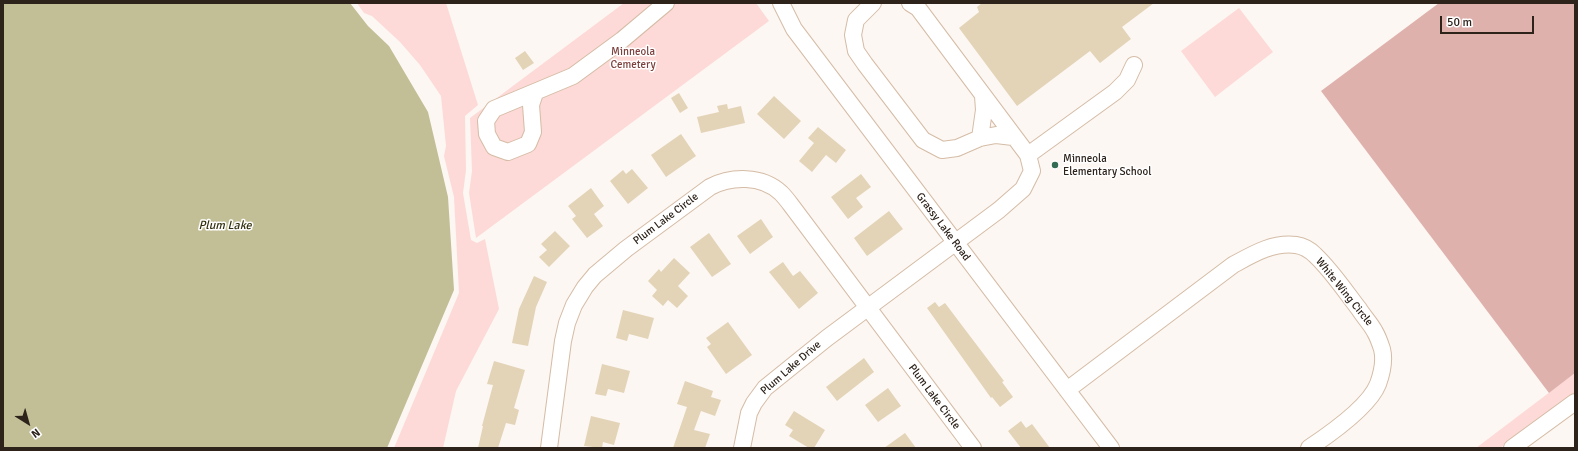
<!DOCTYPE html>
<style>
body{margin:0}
#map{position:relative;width:1578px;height:451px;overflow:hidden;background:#fcf7f2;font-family:Signika,sans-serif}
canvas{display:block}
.frame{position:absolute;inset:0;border:4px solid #2d231b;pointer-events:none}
.north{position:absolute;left:8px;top:403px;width:40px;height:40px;-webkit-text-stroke:3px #fff;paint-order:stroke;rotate:143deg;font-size:11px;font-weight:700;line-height:16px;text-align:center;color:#2d231b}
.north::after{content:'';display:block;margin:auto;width:14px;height:18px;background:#2d231b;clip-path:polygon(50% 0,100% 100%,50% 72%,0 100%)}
.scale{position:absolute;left:1440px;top:16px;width:94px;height:18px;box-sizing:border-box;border:2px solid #2d231b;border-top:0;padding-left:5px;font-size:12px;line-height:14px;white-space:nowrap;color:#2d231b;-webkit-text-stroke:3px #fff;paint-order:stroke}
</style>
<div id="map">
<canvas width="1578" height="451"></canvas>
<div class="frame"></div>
<div class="north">N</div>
<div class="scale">50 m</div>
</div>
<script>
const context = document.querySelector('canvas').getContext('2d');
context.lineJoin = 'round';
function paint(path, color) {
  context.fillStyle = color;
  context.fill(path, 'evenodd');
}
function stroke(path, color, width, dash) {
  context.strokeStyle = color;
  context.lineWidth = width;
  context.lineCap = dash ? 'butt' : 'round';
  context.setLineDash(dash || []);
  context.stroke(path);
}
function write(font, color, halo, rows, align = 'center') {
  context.font = font + ' Signika,sans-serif';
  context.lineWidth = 3;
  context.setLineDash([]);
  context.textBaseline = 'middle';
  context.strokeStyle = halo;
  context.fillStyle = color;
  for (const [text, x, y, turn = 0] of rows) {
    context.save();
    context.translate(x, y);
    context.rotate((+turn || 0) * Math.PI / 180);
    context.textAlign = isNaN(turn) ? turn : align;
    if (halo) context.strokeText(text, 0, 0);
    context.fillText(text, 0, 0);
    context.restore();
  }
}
paint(new Path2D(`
 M357 3H446L478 105 465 116 466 170 463 193 471 240 477 243 485 239 499 309 456 391 443 448H394L459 293 454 197 444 156 446 146 441 96 420 65 400 42 372 16 364 13Z
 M624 3H756L769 21 476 238 469 193 472 171 470 118Z
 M1239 8 1273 52 1215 97 1181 51Z
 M1575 373V393L1500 448H1476Z`), '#fddad7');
paint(new Path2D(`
 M1439 3H1575V373L1549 393 1321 91Z`), '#dfb1ad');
paint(new Path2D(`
 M3 3H350L368 26 389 46 428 112 448 197 454 290 387 448H3Z`), '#c2bf96');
paint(new Path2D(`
 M982 3H1154L1122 27 1131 39 1100 63 1090 51 1017 106 959 28 979 12 977 7Z
 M525 51 534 63 523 70 515 58Z
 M679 93 688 108 680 113 671 98Z
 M774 96 801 121 784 139 757 114Z
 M727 104 728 109 741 106 745 123 701 133 697 117 719 112 717 106Z
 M818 127 846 150 836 163 826 155 812 172 799 161 814 143 808 138Z
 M681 134 696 156 666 177 651 155Z
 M632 169 648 188 628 204 610 181 623 170 626 174Z
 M861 174 871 187 856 198 863 207 848 219 831 197Z
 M591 188 604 206 594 214 603 226 587 238 572 219 576 216 568 206Z
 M889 211 903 229 867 256 854 238Z
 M761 219 773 237 750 254 737 236Z
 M555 231 570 246 549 267 539 257 547 250 541 244Z
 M709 233 731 264 712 277 690 247Z
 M674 258 690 273 678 286 688 296 677 308 668 300 663 306 652 296 657 290 648 281 659 269 661 272Z
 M783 262 793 276 800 271 818 293 799 309 769 272Z
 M534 276 547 282 536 307 528 346 512 343 519 309Z
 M935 302 939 307 945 303 1004 381 1002 382 1013 397 1000 407 992 397 991 398 927 308Z
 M623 310 654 318 648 339 629 334 627 341 616 338Z
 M728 322 752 355 726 374 707 347 711 344 706 338Z
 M864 358 874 372 837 401 826 387Z
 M494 361 525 370 514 408 519 410 515 425 506 423 498 448H478L483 426H482L493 385 487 384Z
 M602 364 630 371 624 393 608 389 606 396 595 394Z
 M685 381 713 391 711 397 721 400 715 416 701 411 694 430 710 434 705 448H673L687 407 677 404Z
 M888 388 901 406 878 422 865 405Z
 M794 411 825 430 814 448H809L789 436 793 430 785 425Z
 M591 416 620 423 614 445 603 442 602 448 584 446Z
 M1021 421 1026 428 1032 424 1050 448H1021L1008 431Z
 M905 433 916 448H884Z`), '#e3d4b8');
const minor = new Path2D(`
 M781 3 794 29 1111 448
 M873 3 856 20 853 35 856 51 865 64 923 140 942 150 957 148 980 138 996 135 1013 137
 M535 93 531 105 533 132 528 144 508 152 494 147 487 134 486 121 494 109 573 76 622 40 666 3
 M980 138 984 110 983 96
 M1028 155 1115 92 1127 80 1134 65
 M1067 390 1233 265C1253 254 1273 242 1296 245 1303 246 1310 250 1315 255 1332 271 1345 291 1359 309 1364 317 1371 324 1375 332 1378 337 1380 343 1382 349 1385 361 1382 373 1378 384 1369 407 1330 434 1309 448
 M549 448 563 341 567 323 574 305 585 287 595 275 626 249 710 187C731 176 762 175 781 193 785 197 788 201 791 205L973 448
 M742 448 749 413 754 403 765 388 827 338 999 210 1023 189 1032 171 1028 155 918 8 910 3
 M1512 448 1575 402`);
stroke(minor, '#d5bca6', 18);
stroke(minor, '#fff', 16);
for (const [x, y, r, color] of [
 [1055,165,4,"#326c54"]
]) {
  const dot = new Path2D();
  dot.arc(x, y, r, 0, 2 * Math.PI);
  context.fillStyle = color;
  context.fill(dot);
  stroke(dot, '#fff', 1.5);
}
write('11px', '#7c403d', '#fff', [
 ["Minneola",633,52],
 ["Cemetery",633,65]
]);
write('11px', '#2d231b', '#fff', [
 ["Minneola",1063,159],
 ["Elementary School",1063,172]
], 'left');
write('11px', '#2d231b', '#fff', [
 ["Plum Lake Circle",666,219,-37],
 ["Grassy Lake Road",943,227,53],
 ["White Wing Circle",1344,292,51],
 ["Plum Lake Drive",791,368,-41],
 ["Plum Lake Circle",934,397,53]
]);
write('italic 12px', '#33300f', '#fff', [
 ["Plum Lake",225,226]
]);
</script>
